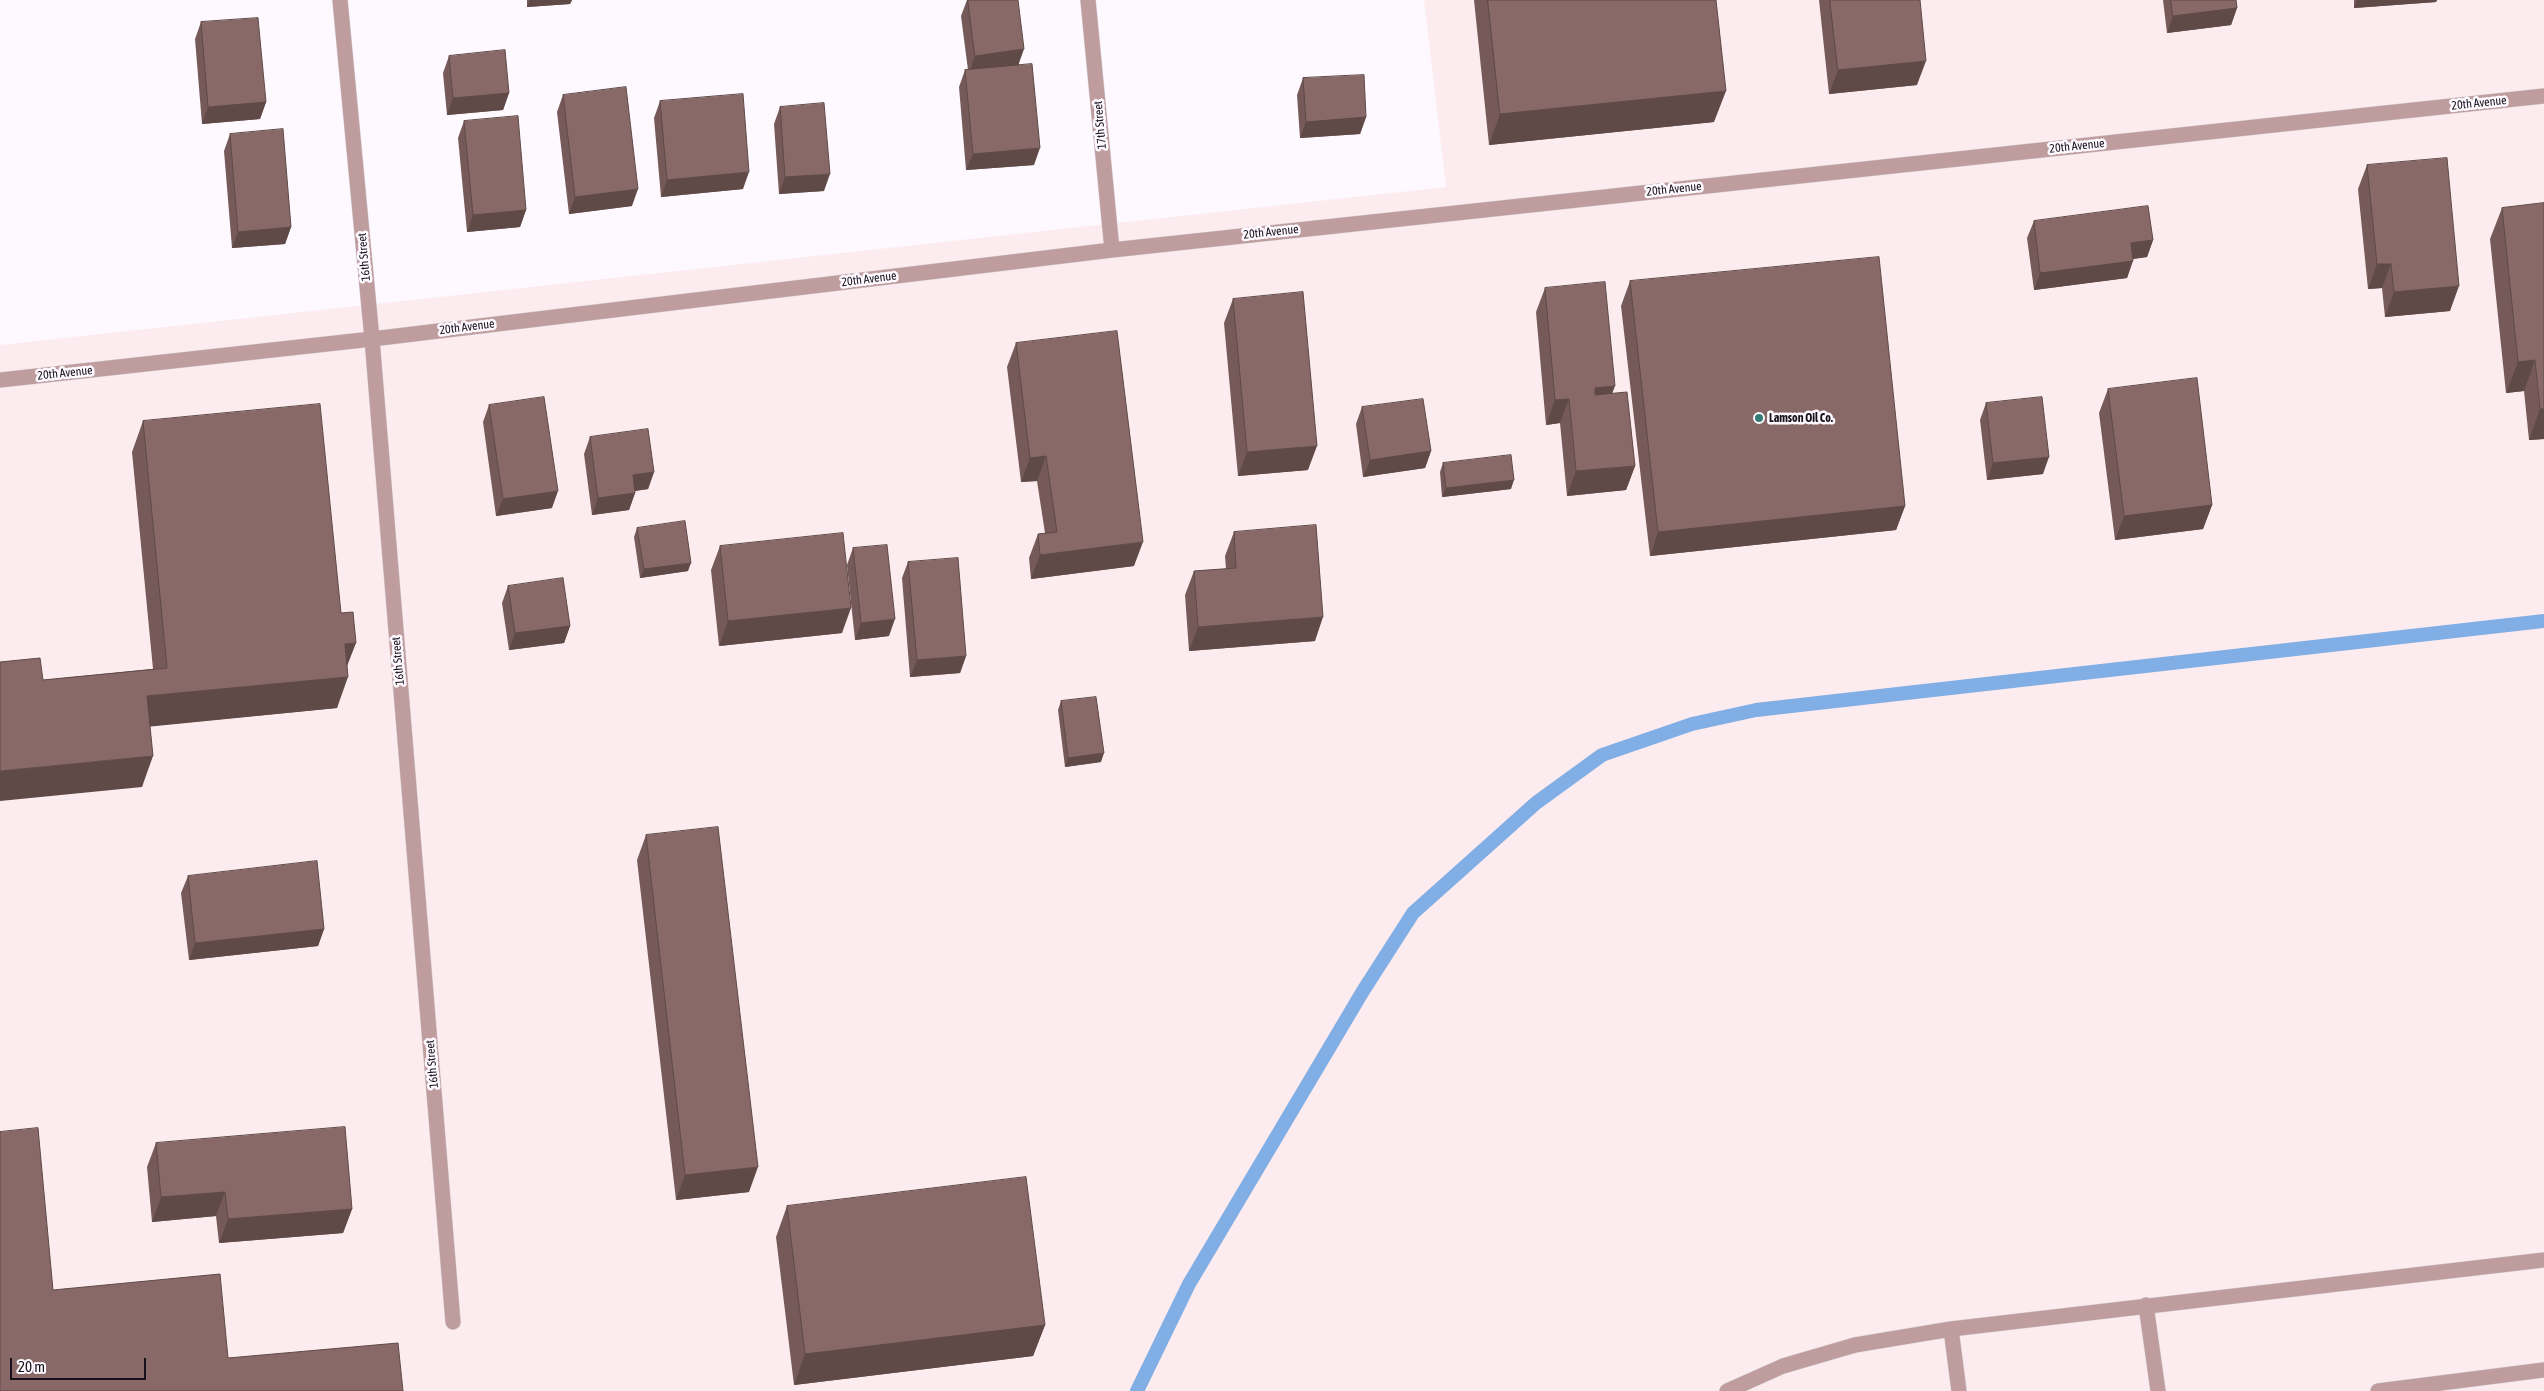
<!DOCTYPE html>
<style>
body{margin:0}
#map{position:relative;width:2544px;height:1391px;overflow:hidden;background:#fdf9ff;font-family:"Asap Condensed",sans-serif}
canvas{display:block}
.scale{position:absolute;left:10px;top:1358px;width:136px;height:22px;box-sizing:border-box;border:2px solid #17111a;border-top:0;padding-left:6px;font-size:15px;line-height:18px;white-space:nowrap;color:#17111a;-webkit-text-stroke:4px #fdf9ff;paint-order:stroke}
</style>
<div id="map">
<canvas width="2544" height="1391"></canvas>
<div class="scale">20 m</div>
</div>
<script>
const context = document.querySelector('canvas').getContext('2d');
context.lineJoin = 'round';
function paint(path, color) {
  context.fillStyle = color;
  context.fill(path, 'evenodd');
}
function stroke(path, color, width, dash) {
  context.strokeStyle = color;
  context.lineWidth = width;
  context.lineCap = dash ? 'butt' : 'round';
  context.setLineDash(dash || []);
  context.stroke(path);
}
function write(font, color, halo, rows, align = 'center') {
  context.font = font + ' "Asap Condensed",sans-serif';
  context.lineWidth = 5;
  context.setLineDash([]);
  context.textBaseline = 'middle';
  context.strokeStyle = halo;
  context.fillStyle = color;
  for (const [text, x, y, turn = 0] of rows) {
    context.save();
    context.translate(x, y);
    context.rotate((+turn || 0) * Math.PI / 180);
    context.textAlign = isNaN(turn) ? turn : align;
    if (halo) context.strokeText(text, 0, 0);
    context.fillText(text, 0, 0);
    context.restore();
  }
}
paint(new Path2D(`
 M1424 0H2544V1391H0V345L1446 187Z`), '#fdecef');
stroke(new Path2D(`
 M1137 1391 1189 1284 1363 991 1413 913 1536 803 1602 755 1692 724 1756 710 2544 621`), '#81aee4', 14);
const lane = new Path2D(`
 M2146 1305 2158 1391
 M1951 1329 1959 1391
 M1727 1391 1783 1366 1855 1345 1951 1329 2544 1260
 M2378 1391 2544 1370`);
const street = new Path2D(`
 M340 0 372 339 453 1322
 M1088 0 1112 250
 M0 380 372 339 1112 250 2544 96`);
stroke(lane, '#d8d4da', 16);
stroke(street, '#d8d4da', 16);
stroke(lane, '#bf9d9e', 15);
stroke(street, '#bf9d9e', 15);
paint(new Path2D(`
 M527 0H572L570 4 527 7Z
 M967 0H1018L1019 65 1034 165 966 170 959 87 965 70H968L961 16Z
 M1474 0H1716L1714 122 1489 145Z
 M1819 0H1920L1917 85 1829 94Z
 M2163 0H2236L2237 8 2231 25 2167 33Z
 M2354 0H2437L2436 2 2354 8Z
 M201 22 266 102 260 119 202 124 195 39Z
 M449 56 509 93 503 110 447 115 443 73Z
 M1303 78 1366 117 1360 134 1300 138 1297 95Z
 M563 95 632 206 569 214 557 112Z
 M660 101 743 189 661 197 654 118Z
 M780 107 824 191 779 194 774 124Z
 M464 121 526 210 520 227 467 232 458 138Z
 M230 134 291 227 285 244 232 248 224 151Z
 M2367 165 2450 311 2385 317 2382 288 2368 289 2358 189Z
 M2544 203V439L2529 440 2524 391 2506 393 2490 239 2502 208Z
 M2034 221 2153 240 2147 257 2133 259 2127 278 2034 290 2027 238Z
 M1630 281 1905 506 1896 530 1650 556 1621 306Z
 M1545 288 1612 394 1635 466 1626 490 1567 496 1560 423 1546 425 1536 312Z
 M1233 299 1308 470 1238 476 1224 323Z
 M1016 343 1134 566 1031 579 1029 558 1038 534 1045 533 1037 481 1021 482 1007 367Z
 M2108 389 2212 505 2203 529 2115 540 2099 413Z
 M1986 403 2043 474 1987 480 1980 420Z
 M489 405 552 508 496 516 483 422Z
 M1362 407 1431 451 1425 468 1363 477 1356 424Z
 M143 421 341 613 347 666 337 708 150 726 142 787 43 680 153 669 132 452Z
 M590 437 654 472 648 489 635 491V493L629 510 592 515 584 454Z
 M1443 463 1511 489 1442 497 1440 472Z
 M637 528 688 571 640 578 634 537Z
 M1234 532 1315 641 1189 651 1185 595 1194 571 1226 569 1225 556Z
 M720 546 842 633 719 646 711 570Z
 M853 548 889 636 855 640 847 565Z
 M908 562 966 656 960 673 910 677 902 578Z
 M508 586 570 626 564 643 509 650 502 603Z
 M1061 701 1101 762 1065 767 1058 710Z
 M646 835 749 1192 676 1200 637 860Z
 M188 876 324 929 318 946 189 960 181 893Z
 M156 1143 352 1209 343 1233 219 1243 216 1216 152 1222 147 1167Z
 M787 1206 1045 1325 1033 1356 794 1385 776 1237Z`), '#755a59');
paint(new Path2D(`
 M530 0H572L570 4 527 7Z
 M2357 0H2437L2436 2 2354 8Z
 M2237 8 2231 25 2167 33 2173 16Z
 M1024 49 1018 66 969 73 975 56Z
 M1926 61 1917 85 1829 94 1838 70Z
 M1726 91 1714 122 1489 145 1500 114Z
 M509 93 503 110 447 115 453 98Z
 M266 102 260 119 202 124 208 107Z
 M1366 117 1360 134 1300 138 1306 122Z
 M1040 148 1034 165 966 170 973 154Z
 M749 172 743 189 661 197 667 180Z
 M830 174 824 191 779 194 785 177Z
 M638 189 632 206 569 214 575 197Z
 M526 210 520 227 467 232 473 215Z
 M291 227 285 244 232 248 238 232Z
 M2153 240 2147 257 2125 260 2131 243Z
 M2133 261 2127 278 2034 290 2040 273Z
 M2377 264H2391L2382 288 2368 289Z
 M2459 286 2450 311 2385 317 2394 292Z
 M2535 360 2524 391 2506 393 2518 362Z
 M1615 386 1606 410 1586 412 1595 388Z
 M1569 399 1560 423 1546 425 1555 400Z
 M2540 409H2544V439L2529 440Z
 M1317 446 1308 470 1238 476 1247 452Z
 M1431 451 1425 468 1363 477 1370 460Z
 M1046 456 1037 481 1021 482 1030 458Z
 M2049 457 2043 474 1987 480 1993 463Z
 M1635 466 1626 490 1567 496 1576 471Z
 M654 472 648 489 627 492 633 475Z
 M1514 480 1511 489 1442 497 1446 488Z
 M558 491 552 508 496 516 503 499Z
 M635 493 629 510 592 515 598 498Z
 M2212 505 2203 529 2115 540 2124 516Z
 M1905 506 1896 530 1650 556 1658 532Z
 M1143 542 1134 566 1031 579 1040 555Z
 M691 563 688 571 640 578 644 569Z
 M851 608 842 633 719 646 728 621Z
 M1323 617 1315 641 1189 651 1198 627Z
 M895 619 889 636 855 640 861 623Z
 M570 626 564 643 509 650 515 633Z
 M356 643 344 674 345 644Z
 M966 656 960 673 910 677 917 660Z
 M348 677 337 708 136 728 147 696Z
 M1104 753 1101 762 1065 767 1068 758Z
 M153 756 142 787 0 801V771Z
 M324 929 318 946 189 960 195 943Z
 M758 1167 749 1192 676 1200 685 1175Z
 M225 1192 216 1216 152 1222 161 1197Z
 M352 1209 343 1233 219 1243 228 1219Z
 M1045 1325 1033 1356 794 1385 805 1354Z`), '#5f4a48');
const building = new Path2D(`
 M968 0H1018L1024 49 975 56Z
 M1488 0H1716L1726 91 1500 114Z
 M1830 0H1920L1926 61 1838 70Z
 M2171 0H2236L2237 8 2173 16Z
 M258 18 266 102 208 107 201 22Z
 M505 50 509 93 453 98 449 56Z
 M1032 64 1040 148 973 154 965 70Z
 M1364 75 1366 117 1306 122 1303 78Z
 M626 87 638 189 575 197 563 95Z
 M743 94 749 172 667 180 660 101Z
 M824 103 830 174 785 177 780 107Z
 M518 116 526 210 473 215 464 121Z
 M283 129 291 227 238 232 230 134Z
 M2447 158 2459 286 2394 292 2391 264H2377L2367 165Z
 M2544 203V409H2540L2535 360 2518 362 2502 208Z
 M2148 206 2153 240 2131 243 2133 261 2040 273 2034 221Z
 M1879 257 1905 506 1658 532 1630 281Z
 M1605 282 1615 386 1595 388V395L1627 392 1635 466 1576 471 1569 399 1555 400 1545 288Z
 M1303 292 1317 446 1247 452 1233 299Z
 M1117 331 1143 542 1040 555 1038 534 1057 532 1046 456 1030 458 1016 343Z
 M2197 378 2212 505 2124 516 2108 389Z
 M544 397 558 491 503 499 489 405Z
 M2042 397 2049 457 1993 463 1986 403Z
 M1423 399 1431 451 1370 460 1362 407Z
 M320 404 341 613 353 612 356 643 345 644 348 677 147 696 153 756 0 771V662L40 658 43 680 167 668 143 421Z
 M648 429 654 472 633 475 635 493 598 498 590 437Z
 M1511 455 1514 480 1446 488 1443 463Z
 M685 521 691 563 644 569 637 528Z
 M1316 525 1323 617 1198 627 1194 571 1236 568 1234 532Z
 M843 533 851 608 728 621 720 546Z
 M887 545 895 619 861 623 853 548Z
 M958 558 966 656 917 660 908 562Z
 M563 578 570 626 515 633 508 586Z
 M1096 697 1104 753 1068 758 1061 701Z
 M718 827 758 1167 685 1175 646 835Z
 M317 861 324 929 195 943 188 876Z
 M345 1127 352 1209 228 1219 225 1192 161 1197 156 1143Z
 M38 1128 53 1290 220 1274 228 1358 398 1343 403 1391H0V1132Z
 M1026 1177 1045 1325 805 1354 787 1206Z`);
paint(building, '#886967');
stroke(building, '#5f4a48', 1);
for (const [x, y, r, color] of [
 [1759,418,5,"#337b74"]
]) {
  const dot = new Path2D();
  dot.arc(x, y, r, 0, 2 * Math.PI);
  context.fillStyle = color;
  context.fill(dot);
  stroke(dot, '#fdf9ff', 2);
}
write('12px', '#17111a', '#fdf9ff', [
 ["20th Avenue",2479,103,-6],
 ["17th Street",1100,125,-95],
 ["20th Avenue",2077,146,-6],
 ["20th Avenue",1674,189,-6],
 ["20th Avenue",1271,232,-6],
 ["16th Street",364,257,-95],
 ["20th Avenue",869,279,-7],
 ["20th Avenue",467,327,-7],
 ["20th Avenue",65,373,-6],
 ["16th Street",398,661,-95],
 ["16th Street",432,1064,-95]
]);
write('bold 12px', '#17111a', '#fdf9ff', [
 ["Lamson Oil Co.",1769,418]
], 'left');
</script>
